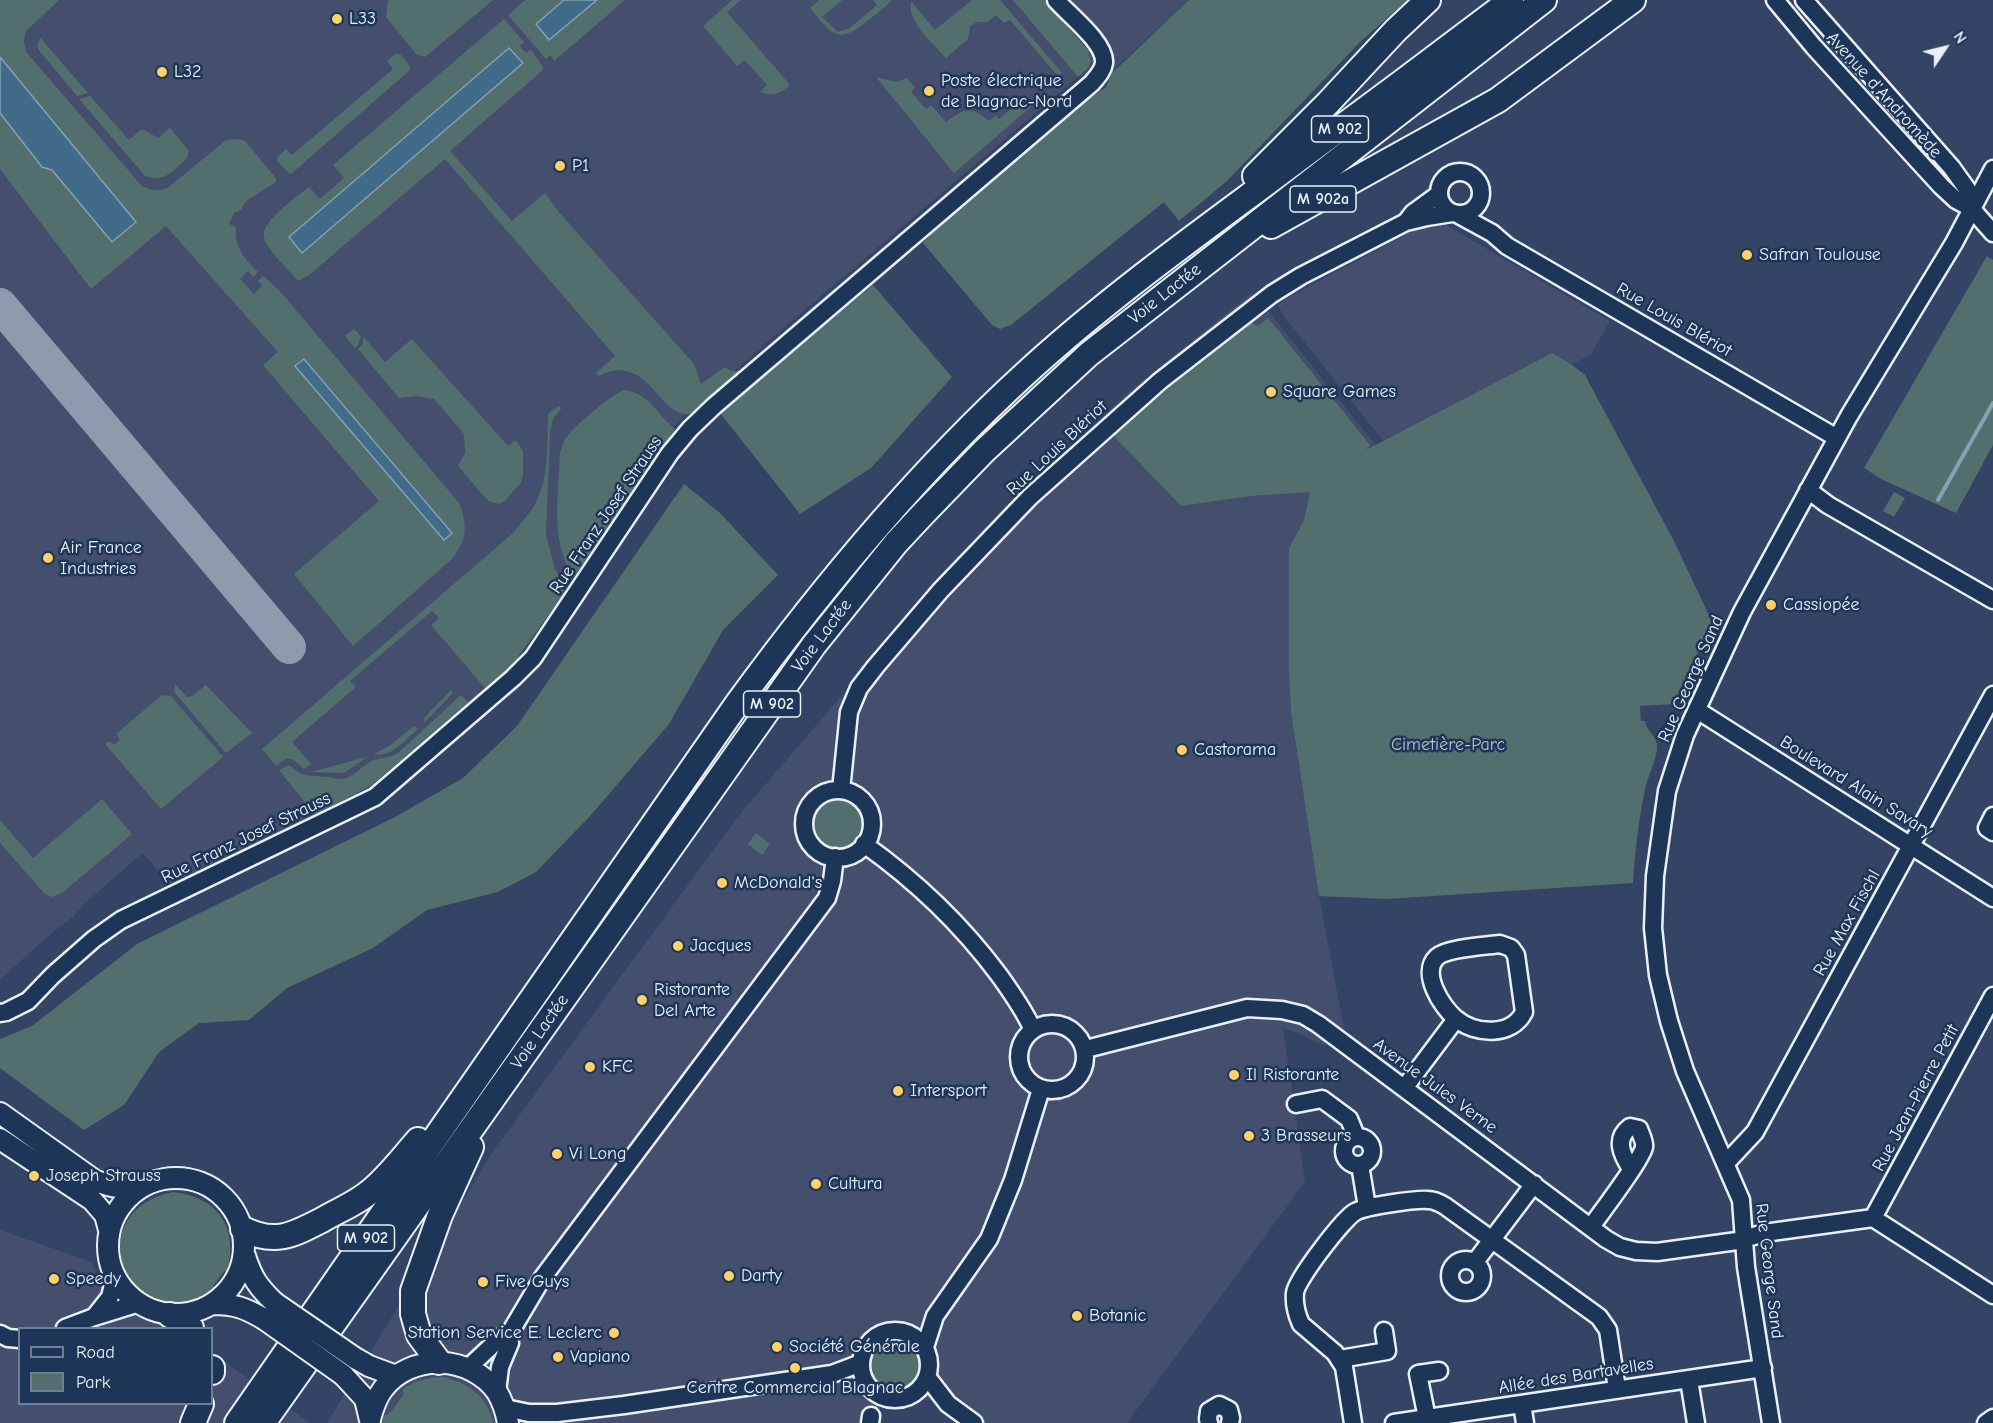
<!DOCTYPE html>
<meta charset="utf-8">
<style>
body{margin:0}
#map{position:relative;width:1993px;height:1423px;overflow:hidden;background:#344464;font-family:"Comic Neue",sans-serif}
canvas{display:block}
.legend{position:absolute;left:18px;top:1327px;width:195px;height:78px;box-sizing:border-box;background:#1d3557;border:2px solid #6e8097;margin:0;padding:8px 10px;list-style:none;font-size:18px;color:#e8f1f8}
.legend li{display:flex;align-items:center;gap:12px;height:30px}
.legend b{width:30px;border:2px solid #6e8097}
.north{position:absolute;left:1915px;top:18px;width:60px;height:60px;-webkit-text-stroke:4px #1d3557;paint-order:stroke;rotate:55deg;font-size:16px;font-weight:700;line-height:24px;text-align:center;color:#e8f1f8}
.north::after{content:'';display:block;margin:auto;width:21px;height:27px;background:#e8f1f8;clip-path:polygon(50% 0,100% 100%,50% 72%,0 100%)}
</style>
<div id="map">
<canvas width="1993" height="1423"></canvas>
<ul class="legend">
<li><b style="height:8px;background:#1d3557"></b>Road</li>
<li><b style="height:16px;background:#536f6d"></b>Park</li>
</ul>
<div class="north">N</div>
</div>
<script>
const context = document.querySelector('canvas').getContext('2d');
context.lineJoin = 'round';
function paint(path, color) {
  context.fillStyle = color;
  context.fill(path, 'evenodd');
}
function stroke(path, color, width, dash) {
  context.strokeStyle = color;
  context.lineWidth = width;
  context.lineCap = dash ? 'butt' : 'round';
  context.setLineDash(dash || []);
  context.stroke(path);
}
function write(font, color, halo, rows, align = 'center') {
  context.font = font + ' "Comic Neue",sans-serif';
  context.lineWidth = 5;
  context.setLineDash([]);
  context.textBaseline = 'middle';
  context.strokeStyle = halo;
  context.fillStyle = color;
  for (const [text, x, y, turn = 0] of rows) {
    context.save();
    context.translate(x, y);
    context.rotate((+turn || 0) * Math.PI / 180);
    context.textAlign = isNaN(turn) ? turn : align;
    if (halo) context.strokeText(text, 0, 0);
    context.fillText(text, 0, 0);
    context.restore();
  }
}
paint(new Path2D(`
 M0 0H1189L1113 70 1078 77 793 320 691 409 666 435 513 664 372 785 315 815 175 883 169 884 143 853 84 904 74 916 47 937 0 980Z
 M1439 223 1446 225 1610 321 1590 356 1571 364 1552 353 1384 442 1283 315 1278 305 1289 297 1418 228Z
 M1253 292 1376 446 1310 491 1304 520 1289 548V670L1291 712 1319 896 1344 1028 1324 1046 1301 1034 1283 1028 1305 1182 1127 1423H974L948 1404 909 1397 899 1400 886 1399 872 1415 870 1423H327L494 1150 739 815 867 666 1035 482 1125 395Z
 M0 1230 92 1262 98 1279 135 1313 178 1328H20V1404H212V1353L310 1423H0Z`), '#444e6d');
paint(new Path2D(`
 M0 0H59L26 31 24 41 26 52 142 186C153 191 158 192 169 187L226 140 236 139 245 141 275 177 276 182 246 201 241 210 234 213 229 224 236 227C234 246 244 259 258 272L253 277 248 271 240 279 254 294 262 286 258 281 263 276 279 290 460 504C467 527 468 538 452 559L353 646 294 574 379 501 263 365 278 352 166 226 91 289 0 169V113L42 167 52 170 112 241 136 222 0 57ZM305 359 452 532 296 367Z
 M388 0H493L425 57 417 55 386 17Z
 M525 0H564L536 24 549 40 597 0H625L554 61 551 55 546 59 508 15Z
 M732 0H741L727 12 790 85C780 94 772 97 760 92L767 85 745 60 737 66 703 26Z
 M819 0H842L822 17 838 32 850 28 877 5 873 0H892C884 8 875 15 866 22 837 46 831 33 810 8Z
 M972 0H1000L1062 73 1058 76 1010 20 1004 23 996 15 987 22H977L970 26 968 39 946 58C933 43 907 23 911 1L935 30Z
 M1013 0H1045L1088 51 1091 61 1088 68 1078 77Z
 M1189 0H1408L1361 41 1227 181 1179 221 1164 202 1011 325 1000 329 992 325 923 243 947 217 1072 111 1106 87 1112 73Z
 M504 19 524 42 520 46 526 53 531 49 544 69 450 151 512 221 545 193 558 211 694 364 701 384 725 367 731 371H742C732 380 705 407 695 412 661 428 651 349 599 376L596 373 615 356 445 159 309 275 298 281C290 271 266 249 264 237 260 222 298 196 309 187L320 199 344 178 333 165ZM509 48 522 63 302 253 290 237Z
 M41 38 44 42 88 93 77 96 38 49V42Z
 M396 53 401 55 410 66V70L291 174 286 171 277 160 278 156 286 149 292 155 393 69 387 61Z
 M876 77 896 82 907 78 915 88 911 92 926 109 931 105 946 122C964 109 971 105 989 121L996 115 999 119 1016 105H1033L954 173Z
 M90 96 129 140 142 129 158 138 170 128 189 151 187 158C172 171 166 183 145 176L79 99Z
 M1987 256 1993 260V445L1956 513 1881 479 1864 468Z
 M873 285 952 377 871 468 800 514 720 413Z
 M1268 318 1370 445 1366 450 1552 353 1571 364 1585 375 1674 541 1712 622 1673 704 1640 706 1641 721H1645C1646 731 1656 735 1657 745 1658 757 1649 773 1646 785 1639 817 1635 850 1633 883L1386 899 1319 896 1291 712 1289 670V548L1304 520 1310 492 1250 496 1181 506 1111 433 1252 323 1258 326Z
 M354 329 361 336 358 345 355 348 345 336Z
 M364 337 385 362 412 339 508 446 516 440 523 451V475L521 482 506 500 499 504 488 501 458 466 465 453 464 434 434 399 416 396 399 398 358 349 362 345Z
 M623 390C649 392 656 414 675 429L574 577C549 541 559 494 560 452 562 448 563 443 565 439 575 425 608 398 623 390Z
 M559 406 561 409 553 419 550 431 546 535 555 569 564 583 563 595 513 664 485 688 431 625 439 618 432 611 350 681 356 687 292 742 311 764 304 769 294 760 287 758 276 766 262 749 512 534C521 523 531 513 537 500 550 474 547 441 548 414Z
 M684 484 720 513 778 575 723 630 669 724 591 815 536 872 498 892 427 910 373 948 287 988 249 1020 199 1023 159 1052 124 1105 84 1130 0 1068V1039L32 1026 137 944 395 817 463 778 517 726Z
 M1894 492 1905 498 1894 517 1883 511Z
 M175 684 187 697 192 696 206 685 252 733 226 753 174 692Z
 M451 690 453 693 425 722 423 719Z
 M162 695 171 696 223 757 161 809 105 744 109 741 114 745 120 740 116 734Z
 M461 695 468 702 372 785 315 815 279 770 289 765C304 778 309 775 328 777 332 778 338 779 343 779 354 777 362 766 371 761 381 757 387 759 398 753Z
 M414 726 418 729C406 739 390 759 374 754L389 746Z
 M367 757 344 773 311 772Z
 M813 824a25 25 0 1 1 50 0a25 25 0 1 1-50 0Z
 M102 799 132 834 62 893 52 897 45 894 0 843V820L33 858Z
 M756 833 770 844 762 855 748 844Z
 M173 1192C218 1197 239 1227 227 1272L224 1271 213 1286 215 1289C133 1347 72 1213 173 1192Z
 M889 1340C909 1340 928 1356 918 1377 898 1419 837 1361 889 1340Z
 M443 1377C468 1383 488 1396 493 1423H382L384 1416 390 1413 404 1394 402 1390C415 1380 427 1378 443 1377Z`), '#536f6d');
const water = new Path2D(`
 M564 0H597L549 40 536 24Z
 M509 48 523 63 302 253 289 237Z
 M0 57 136 222 112 242 52 170 42 167 0 113Z
 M304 359 452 533 444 540 295 366Z`);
paint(water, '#416b89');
stroke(water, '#84a1b5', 1.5);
stroke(new Path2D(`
 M1938 500 1993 403`), '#84a1b5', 4);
stroke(new Path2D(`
 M0 305 289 647`), '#8e9aae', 34);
const minor = new Path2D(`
 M1775 0 1814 47 1941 186 1956 200 1971 208 1993 233
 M1804 0 1952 168 1967 189 1971 208
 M1439 193a21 21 0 1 1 42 0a21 21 0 1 1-42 0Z
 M1439 194 1413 213 1406 222 1427 217 1452 213
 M1459 215 1492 233 1507 246 1837 438
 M1808 490 1828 505 1993 600
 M1697 710 1993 898
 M841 790 849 712 859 688 876 666 941 590 1030 497 1160 381 1272 294 1301 276 1406 222
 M804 824a34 34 0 1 1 68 0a34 34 0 1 1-68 0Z
 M1993 816 1987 828 1993 832
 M864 844C916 881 961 924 999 975 1012 993 1024 1010 1033 1030
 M1500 944 1511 948 1516 955 1524 1012C1512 1037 1475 1035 1455 1018 1442 1007 1420 973 1437 957 1447 948 1486 946 1500 944Z
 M0 1013 6 1012 28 1001 53 975 94 939 121 920 375 797 513 678 533 658 670 453 690 429 714 406 1092 83C1097 77 1103 71 1104 63 1106 43 1069 15 1056 0
 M1019 1057a33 33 0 1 1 66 0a33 33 0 1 1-66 0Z
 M1086 1049 1247 1008 1282 1010 1303 1015 1318 1024 1606 1239 1620 1247 1636 1251 1657 1252 1737 1241 1764 1233 1873 1218 1993 1295
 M1405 1087 1456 1019
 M1296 1104 1322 1099 1349 1119 1356 1136
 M1344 1151a14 14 0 1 1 28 0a14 14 0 1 1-28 0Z
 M1726 1163 1755 1132 1993 695
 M1360 1165 1367 1207
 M1873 1218 1993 996
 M1591 1227C1600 1214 1642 1159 1644 1147 1645 1142 1641 1135 1639 1129L1630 1127C1614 1139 1622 1155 1631 1169
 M1450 1276a16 16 0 1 1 32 0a16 16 0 1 1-32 0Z
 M1475 1262 1534 1184
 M95 1316 110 1297 115 1276
 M65 1328 94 1317 139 1303
 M861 1365a34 34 0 1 1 68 0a34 34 0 1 1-68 0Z
 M0 1334 8 1338 20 1339
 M925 1347 935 1316 989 1239 1013 1180 1041 1089
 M1340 1359 1387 1351 1384 1331
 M468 1368 501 1337 508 1336
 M928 1378 948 1404 974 1423
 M1689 1380 1696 1423
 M497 1392 500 1367 510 1343 508 1336 543 1277 827 898 832 881 835 857
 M1522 1404 1525 1423
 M505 1408 529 1413H557L624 1405 832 1374 861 1363
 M1427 1418 1418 1374 1439 1371
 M870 1423 871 1416
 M1209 1423 1208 1419 1209 1411 1219 1405 1229 1410 1231 1418 1230 1423
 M1353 1423 1344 1367 1335 1353 1301 1324C1297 1315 1294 1303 1295 1293 1296 1280 1343 1219 1355 1212 1365 1206 1416 1199 1428 1200 1435 1200 1440 1203 1445 1206L1599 1317 1608 1330 1617 1389
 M1394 1423 1763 1368
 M1771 1423 1746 1267 1741 1200 1685 1071 1669 1021 1658 975 1653 928 1655 876 1667 791 1685 735 1742 612 1849 416 1954 243 1993 169
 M1986 1423 1993 1418`);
const major = new Path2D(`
 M0 1113 94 1180C113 1188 125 1190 145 1185
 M0 1139 92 1200 105 1215 109 1230
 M108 1246a68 68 0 1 1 136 0a68 68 0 1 1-136 0Z
 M245 1256C252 1278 258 1287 275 1303
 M213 1304C235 1304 245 1308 264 1319
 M355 1358 369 1366 396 1376
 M343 1375 365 1399 370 1420
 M370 1419C373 1408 376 1398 383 1389 411 1352 471 1355 497 1392 503 1402 506 1412 508 1423`);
const highway = new Path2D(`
 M1255 176 1327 104 1396 30 1428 0
 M1271 226 1498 100 1633 0
 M243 1229C275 1245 293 1235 322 1220 337 1211 353 1205 367 1194 386 1180 402 1158 418 1140
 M170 1315 191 1328
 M439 1362 419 1335 413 1314V1291L440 1215 471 1147
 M212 1368V1372
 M193 1423 201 1404
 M237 1423 737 704C823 586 917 473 1025 374 1099 306 1180 247 1261 187 1345 125 1428 63 1511 0
 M263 1423 814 645 896 543 923 514 984 451 1089 354 1544 0`);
stroke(minor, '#e8f1f8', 21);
stroke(major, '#e8f1f8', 24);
stroke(highway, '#e8f1f8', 28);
stroke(minor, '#1d3557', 16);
stroke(major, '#1d3557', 20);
stroke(highway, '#1d3557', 24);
const majorBridge = new Path2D(`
 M275 1303 355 1358
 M264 1319 343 1375`);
stroke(majorBridge, '#e8f1f8', 24, []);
stroke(majorBridge, '#1d3557', 20);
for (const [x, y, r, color] of [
 [337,19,6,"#ffd166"],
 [162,72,6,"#ffd166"],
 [929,91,6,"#ffd166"],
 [560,166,6,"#ffd166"],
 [1747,255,6,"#ffd166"],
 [1271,392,6,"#ffd166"],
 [48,558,6,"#ffd166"],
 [1771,605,6,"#ffd166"],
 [1182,750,6,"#ffd166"],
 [722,883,6,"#ffd166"],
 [678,946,6,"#ffd166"],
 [642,1000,6,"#ffd166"],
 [590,1067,6,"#ffd166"],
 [1234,1075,6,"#ffd166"],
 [898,1091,6,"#ffd166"],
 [1249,1136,6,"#ffd166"],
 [557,1154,6,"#ffd166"],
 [34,1176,6,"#ffd166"],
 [816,1184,6,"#ffd166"],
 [729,1276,6,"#ffd166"],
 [54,1279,6,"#ffd166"],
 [483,1282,6,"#ffd166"],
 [1077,1316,6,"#ffd166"],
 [614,1333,6,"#ffd166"],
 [777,1347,6,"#ffd166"],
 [558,1357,6,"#ffd166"],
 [795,1368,6,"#ffd166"]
]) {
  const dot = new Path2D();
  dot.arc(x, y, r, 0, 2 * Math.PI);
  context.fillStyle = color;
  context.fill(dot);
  stroke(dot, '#1d3557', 2);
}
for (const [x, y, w] of [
 [1340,129,57],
 [1323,199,66],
 [772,704,57],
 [366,1238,57]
]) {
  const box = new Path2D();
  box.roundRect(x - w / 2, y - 13, w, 26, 4.5);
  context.fillStyle = '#1d3557';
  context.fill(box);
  stroke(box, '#e8f1f8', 1.5);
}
write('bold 16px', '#e8f1f8', null, [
 ["M 902",1340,129],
 ["M 902a",1323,199],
 ["M 902",772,704],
 ["M 902",366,1238]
]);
write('18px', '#e8f1f8', '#1d3557', [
 ["L33",349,19],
 ["L32",174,72],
 ["Poste électrique",941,81],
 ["de Blagnac-Nord",941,102],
 ["P1",572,166],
 ["Safran Toulouse",1759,255],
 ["Square Games",1283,392],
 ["Air France",60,548],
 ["Industries",60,569],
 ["Cassiopée",1783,605],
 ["Castorama",1194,750],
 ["McDonald's",734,883],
 ["Jacques",690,946],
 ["Ristorante",654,990],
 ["Del Arte",654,1011],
 ["KFC",602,1067],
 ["Il Ristorante",1246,1075],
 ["Intersport",910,1091],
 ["3 Brasseurs",1261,1136],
 ["Vi Long",569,1154],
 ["Joseph Strauss",46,1176],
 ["Cultura",828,1184],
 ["Darty",741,1276],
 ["Speedy",66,1279],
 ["Five Guys",495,1282],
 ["Botanic",1089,1316],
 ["Station Service E. Leclerc",602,1333,"right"],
 ["Société Générale",789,1347],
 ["Vapiano",570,1357],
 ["Centre Commercial Blagnac",795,1388,"center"]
], 'left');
write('18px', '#e8f1f8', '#1d3557', [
 ["Avenue d'Andromède",1884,95,48],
 ["Voie Lactée",1165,294,-38],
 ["Rue Louis Blériot",1674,320,30],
 ["Rue Louis Blériot",1057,448,-43],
 ["Rue Franz Josef Strauss",606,515,-56],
 ["Voie Lactée",822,636,-53],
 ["Rue George Sand",1691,679,-66],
 ["Boulevard Alain Savary",1856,787,32],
 ["Rue Franz Josef Strauss",246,838,-26],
 ["Rue Max Fischl",1847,923,-61],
 ["Voie Lactée",540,1032,-55],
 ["Avenue Jules Verne",1435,1086,36],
 ["Rue Jean-Pierre Petit",1916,1098,-62],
 ["Rue George Sand",1769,1271,83],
 ["Allée des Bartavelles",1576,1376,-9]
]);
write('18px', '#b4c4c7', '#1d3557', [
 ["Cimetière-Parc",1448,745]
]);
</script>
